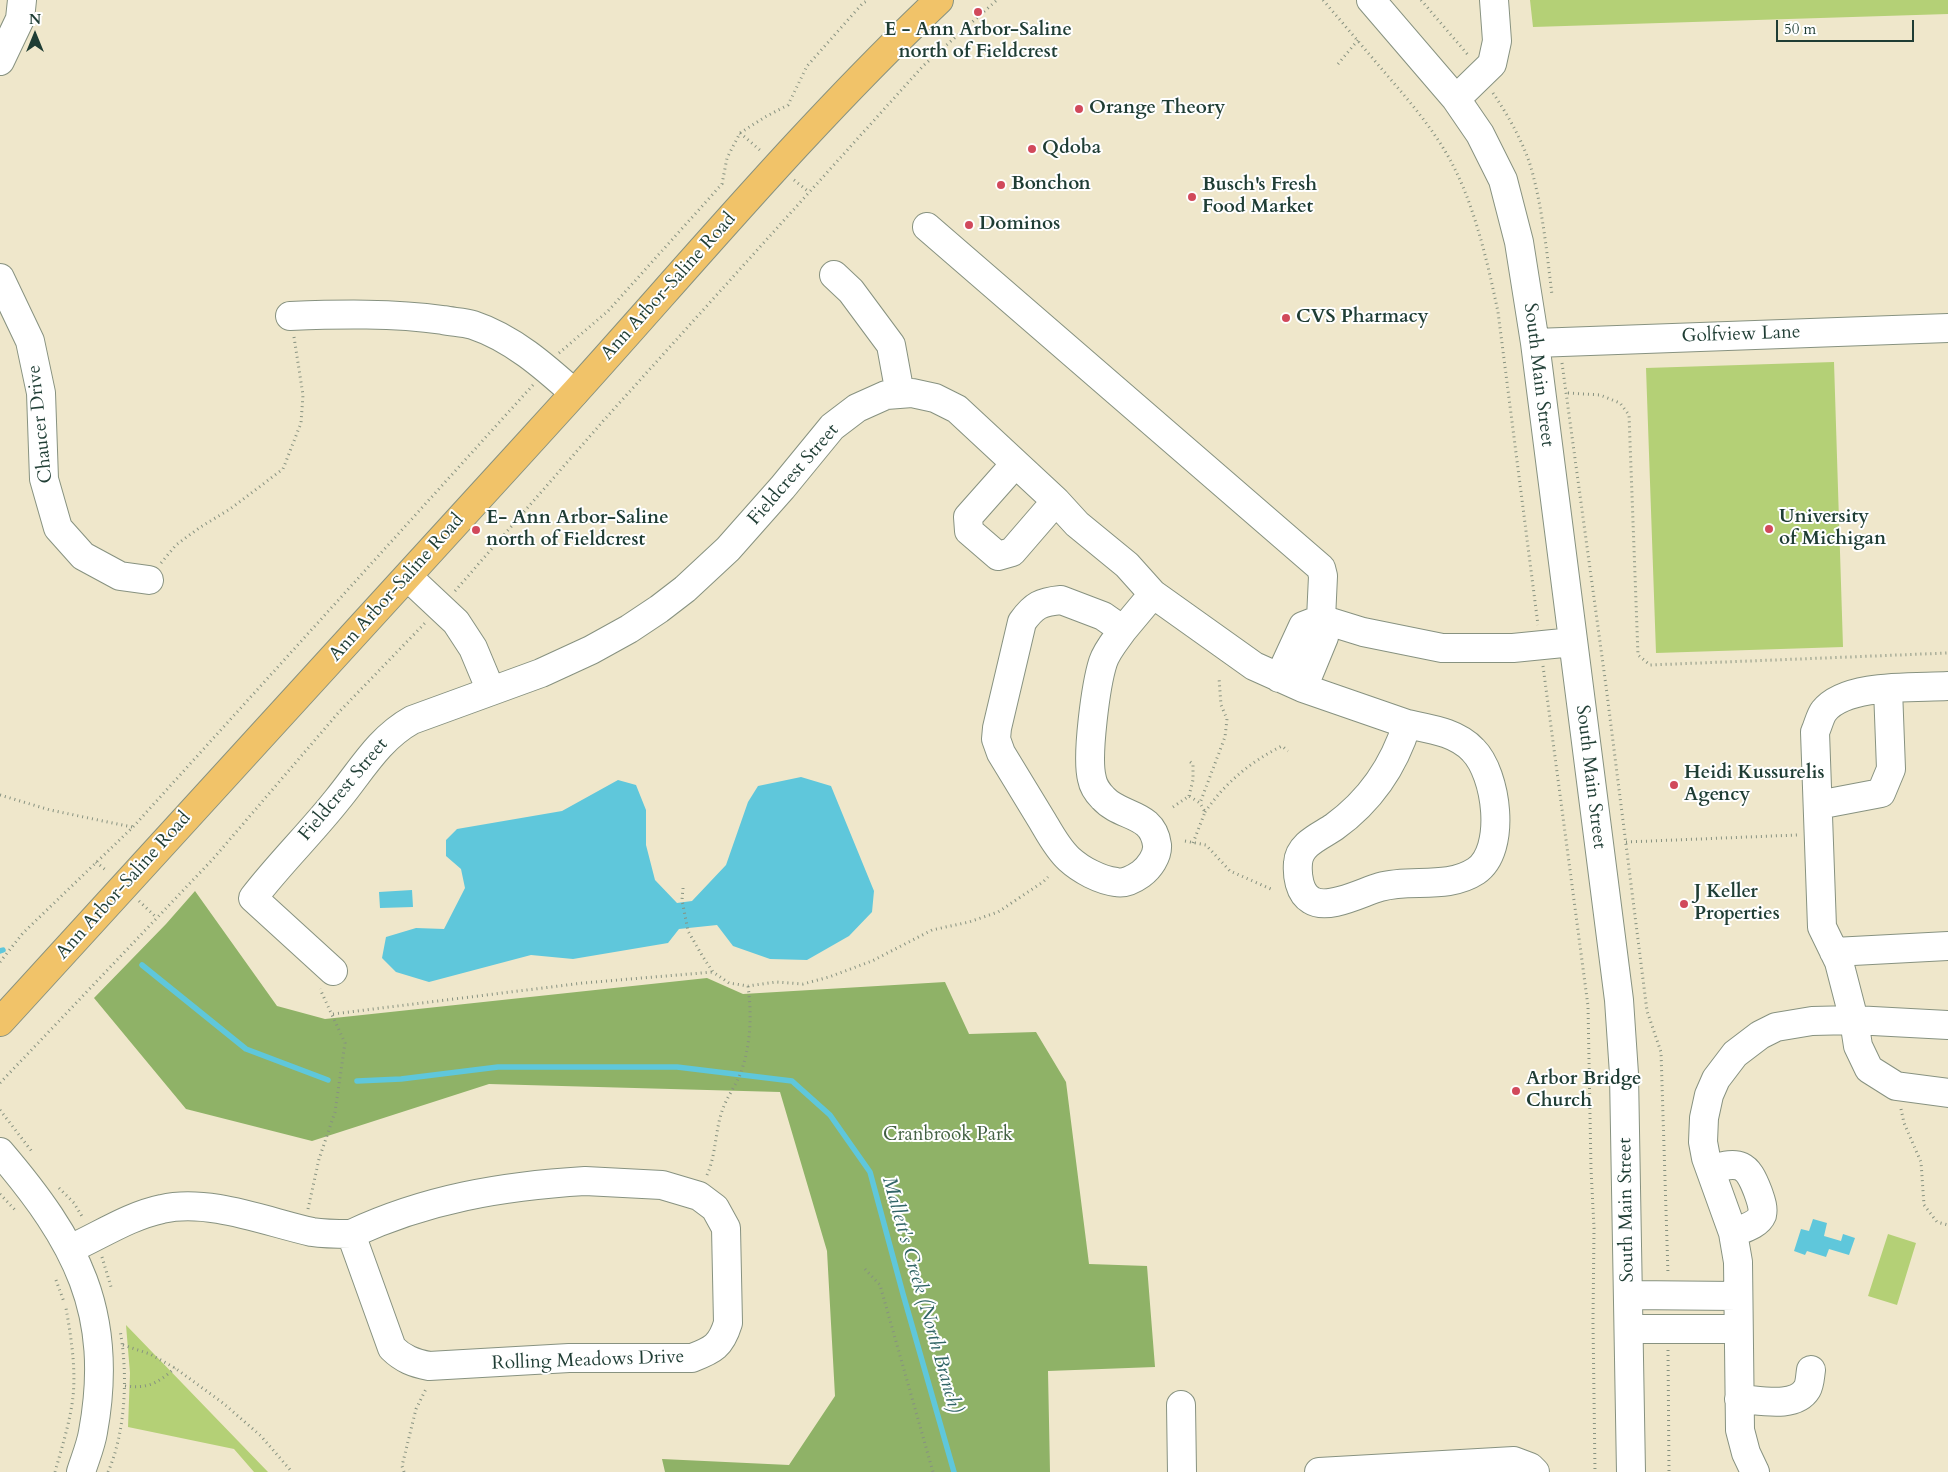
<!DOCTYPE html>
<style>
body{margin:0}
#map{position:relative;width:1948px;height:1472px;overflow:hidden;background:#efe7cb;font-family:Cardo,serif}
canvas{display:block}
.north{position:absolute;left:10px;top:10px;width:50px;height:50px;-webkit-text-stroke:4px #fff;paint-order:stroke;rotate:0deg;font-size:14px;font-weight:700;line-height:20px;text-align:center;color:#1f3d34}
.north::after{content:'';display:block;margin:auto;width:18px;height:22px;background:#1f3d34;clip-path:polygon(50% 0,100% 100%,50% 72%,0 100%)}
.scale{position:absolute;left:1776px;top:20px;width:138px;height:22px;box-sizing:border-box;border:2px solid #1f3d34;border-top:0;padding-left:6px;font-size:15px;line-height:18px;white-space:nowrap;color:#1f3d34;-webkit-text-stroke:4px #fff;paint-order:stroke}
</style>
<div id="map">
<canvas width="1948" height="1472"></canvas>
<div class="north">N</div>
<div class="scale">50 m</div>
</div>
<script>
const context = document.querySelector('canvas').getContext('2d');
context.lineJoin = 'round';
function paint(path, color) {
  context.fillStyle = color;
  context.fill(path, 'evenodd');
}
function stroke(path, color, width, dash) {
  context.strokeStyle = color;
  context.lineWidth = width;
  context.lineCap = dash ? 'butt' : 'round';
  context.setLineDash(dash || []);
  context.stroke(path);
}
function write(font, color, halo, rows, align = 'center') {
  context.font = font + ' Cardo,serif';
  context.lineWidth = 4;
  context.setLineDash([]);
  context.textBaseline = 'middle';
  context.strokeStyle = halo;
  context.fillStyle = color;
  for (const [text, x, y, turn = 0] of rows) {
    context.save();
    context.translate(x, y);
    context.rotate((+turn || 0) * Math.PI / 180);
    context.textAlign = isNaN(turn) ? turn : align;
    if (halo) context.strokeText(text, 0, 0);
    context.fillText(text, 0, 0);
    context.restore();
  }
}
paint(new Path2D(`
 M1530 0H1948V14L1533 27Z
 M1834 362 1843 647 1656 653 1646 368Z
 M1888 1234 1916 1243 1897 1305 1868 1296Z
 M126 1325 268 1472H254L234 1449 128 1427 130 1373Z`), '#b4d076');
paint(new Path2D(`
 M195 891 277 1006 325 1019 707 978 743 994 945 982 969 1034 1036 1032 1066 1082 1089 1264 1147 1266 1155 1367 1048 1371 1050 1472H665L662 1459 789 1465 835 1396 827 1251 780 1092 489 1084 312 1141 186 1109 94 998 166 924Z`), '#8fb267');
paint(new Path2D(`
 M801 777 831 786 874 891 872 912 849 936 807 960 770 959 733 946 717 925 679 929 668 943 573 959 531 955 429 982 396 972 382 958 386 937 416 928 444 929 465 888 461 869 446 856V840L457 829 562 811 618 780 636 785 646 810V845L655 880 677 903 692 901 726 865 748 802 758 786Z
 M412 890 413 907 380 908 379 892Z
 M1813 1219 1827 1223 1824 1236 1841 1241 1843 1234 1855 1238 1849 1255 1829 1249 1826 1257 1807 1251 1805 1255 1794 1251 1801 1229 1809 1231Z`), '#5fc7db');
stroke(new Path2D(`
 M0 951 3 950
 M142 965 246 1049 328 1080
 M357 1081 401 1079 498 1067H677L792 1081 830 1115 870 1172 903 1294 954 1472`), '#5fc7db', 5.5);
const minor = new Path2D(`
 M1371 0 1456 99 1480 134 1503 180 1519 242 1535 343 1619 1000 1624 1074 1631 1472
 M0 61 20 19 22 0
 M1456 99 1492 64 1497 41 1494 0
 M927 227 1321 568 1323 576 1321 619 1324 637 1303 688
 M834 275 851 291 891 345 900 394
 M0 278 30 341 41 393 44 479 58 528 83 556 120 576 149 580
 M290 316C340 314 393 313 443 320 452 322 464 322 473 325 512 338 544 366 574 393
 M1535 343 1948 328
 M1015 464 968 517 969 531 998 556 1012 552 1056 501
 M408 577 456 622 473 648 491 691
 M1061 600 1103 616 1123 630C1116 640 1107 650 1103 662 1096 684 1086 757 1092 779 1093 785 1098 793 1103 798 1121 818 1153 812 1157 845 1158 856 1149 868 1141 874 1134 879 1124 884 1116 882 1100 880 1081 870 1069 859 1058 849 1050 834 1043 822 1029 799 1015 776 1001 753L996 739 997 728 1022 622C1034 605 1041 602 1061 600Z
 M1321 619 1363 632 1442 648H1513L1573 642
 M1123 630 1153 594 1254 666 1303 688 1407 724C1394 766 1370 801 1334 827 1321 836 1299 844 1298 863 1297 875 1299 893 1311 900 1328 911 1362 892 1380 887 1411 878 1447 890 1476 871 1507 850 1497 774 1473 750 1456 732 1430 729 1407 724
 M1279 678 1303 626 1321 619
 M1948 686C1915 688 1846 683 1824 711 1820 716 1818 726 1815 732L1822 927 1839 962 1854 1020 1858 1046 1869 1069 1896 1086 1948 1093
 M1818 805 1881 793 1891 769 1888 689
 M1834 952 1948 946
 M333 971 253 898C279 864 310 834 337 800 361 771 378 739 412 720L541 673 591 650 629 629 659 609 685 589 728 549 782 488 832 427 857 408 886 395 912 393 935 398 957 409 1056 501 1077 524 1127 565 1153 594
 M0 1152C76 1241 115 1312 93 1432 91 1445 85 1459 81 1472
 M1711 1169C1740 1161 1747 1163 1758 1192 1760 1198 1764 1207 1762 1215 1758 1225 1742 1229 1733 1233
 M585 1181 662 1185 699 1196 715 1208 726 1228 728 1323C721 1346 713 1350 692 1358H569L429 1366C414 1363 403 1359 392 1348L351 1234C426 1199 502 1186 585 1181Z
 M70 1249C101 1235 129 1216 162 1209 208 1198 267 1222 312 1232 325 1234 338 1234 351 1234
 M1629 1295 1737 1296
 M1629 1329H1737
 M1739 1399C1759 1400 1795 1409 1807 1389 1810 1384 1810 1376 1811 1370
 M1181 1405 1182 1472
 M1319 1472 1514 1461 1530 1467 1535 1472
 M1755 1472 1746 1453 1740 1430 1738 1262 1733 1233 1706 1158 1703 1142 1704 1118 1709 1095 1716 1079 1735 1054 1760 1035 1776 1027 1812 1021 1854 1020 1948 1025`);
const major = new Path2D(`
 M0 1022C190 814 380 607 569 399 691 264 807 125 939 0`);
stroke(minor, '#879280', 30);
stroke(major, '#879280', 30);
stroke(new Path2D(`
 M1323 0C1346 27 1369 54 1392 81 1411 103 1430 126 1445 151 1473 197 1487 260 1498 312L1538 625
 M1421 0 1469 56
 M1338 64 1358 40
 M1493 93C1509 117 1524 143 1532 171 1543 212 1547 254 1552 295
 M740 133 761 151
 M794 180 809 192
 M559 353 608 311 722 184 727 158 740 133 765 117 788 105 807 66 863 3 869 0
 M1562 363 1606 686 1647 1011 1661 1052 1668 1274
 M1568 393 1600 395 1620 403 1629 415 1638 655 1650 665 1948 653
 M161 563 176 545 199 528 230 509 283 469 301 423 303 395 294 337
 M455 591 604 420 923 66 997 0
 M1543 666 1588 1006 1591 1169 1594 1228 1593 1322 1595 1472
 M0 795 50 810 132 827
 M1189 796 1193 780V764L1189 761
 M1173 807 1189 796 1200 803 1225 737 1227 719 1221 705 1219 678
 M1205 812C1226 782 1250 762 1282 746L1288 751
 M1185 841 1206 845 1230 871 1271 889
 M1626 842 1797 835
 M1193 843 1205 812 1200 803
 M96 862 107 871
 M683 888 682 900 688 931 703 957 713 972 729 983 748 986 776 982 803 984 829 977 872 961 932 930 969 922 998 912 1043 882 1048 877
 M139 901 157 918
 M0 962 23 933 133 827 533 385
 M333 1014 583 983 713 972
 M0 1083 213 859 339 712 425 623
 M1901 1109 1904 1123 1921 1162 1924 1205 1937 1222 1948 1225
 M0 1110 33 1153
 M707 1175C716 1155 715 1132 722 1111 726 1099 734 1088 739 1077 751 1048 752 1015 748 986
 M59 1188 74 1203 83 1218
 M0 1194 17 1212
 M308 1209 319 1159 335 1112 345 1043 320 989
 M102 1257 111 1287
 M865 1269 880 1285 933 1472
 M56 1280 64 1302
 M123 1345 150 1354 175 1368 223 1403 261 1436 292 1472
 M1668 1350 1669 1472
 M125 1386C148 1389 158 1383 175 1368
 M55 1472C62 1447 70 1422 73 1397 76 1367 71 1337 66 1308
 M108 1472C126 1431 128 1373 120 1330
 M404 1472 402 1466 416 1409 427 1387`), '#879280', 3, [1, 4]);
stroke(minor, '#fff', 28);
stroke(major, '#f1c369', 28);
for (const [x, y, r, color] of [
 [978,12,5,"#d1495b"],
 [1079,109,5,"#d1495b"],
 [1032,149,5,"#d1495b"],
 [1001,185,5,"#d1495b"],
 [1192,197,5,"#d1495b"],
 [969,225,5,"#d1495b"],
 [1286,318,5,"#d1495b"],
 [1769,529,5,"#d1495b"],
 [476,530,5,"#d1495b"],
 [1674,785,5,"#d1495b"],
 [1684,904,5,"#d1495b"],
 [1516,1091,5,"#d1495b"]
]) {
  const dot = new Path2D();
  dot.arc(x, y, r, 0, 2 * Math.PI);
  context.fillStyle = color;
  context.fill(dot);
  stroke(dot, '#fff', 2);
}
write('bold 19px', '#1f3d34', '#fff', [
 ["E - Ann Arbor-Saline",978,31,"center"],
 ["north of Fieldcrest",978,53,"center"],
 ["Orange Theory",1089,109],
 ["Qdoba",1042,149],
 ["Bonchon",1011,185],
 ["Busch's Fresh",1202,186],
 ["Food Market",1202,208],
 ["Dominos",979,225],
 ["CVS Pharmacy",1296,318],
 ["University",1779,518],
 ["of Michigan",1779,540],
 ["E- Ann Arbor-Saline",486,519],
 ["north of Fieldcrest",486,541],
 ["Heidi Kussurelis",1684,774],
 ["Agency",1684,796],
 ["J Keller",1694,893],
 ["Properties",1694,915],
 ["Arbor Bridge",1526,1080],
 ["Church",1526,1102]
], 'left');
write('19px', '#1f3d34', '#fff', [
 ["Ann Arbor-Saline Road",669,287,-48],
 ["Golfview Lane",1741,335,-2],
 ["South Main Street",1538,375,83],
 ["Chaucer Drive",41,424,-96],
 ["Fieldcrest Street",794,475,-49],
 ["Ann Arbor-Saline Road",397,588,-48],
 ["South Main Street",1590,777,83],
 ["Fieldcrest Street",344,790,-50],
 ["Ann Arbor-Saline Road",124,886,-48],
 ["South Main Street",1627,1210,-91],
 ["Rolling Meadows Drive",588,1361,-2]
]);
write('19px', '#446244', '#fff', [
 ["Cranbrook Park",948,1136]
]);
write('italic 20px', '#326666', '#fff', [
 ["Mallett's Creek (North Branch)",921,1295,74]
]);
</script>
